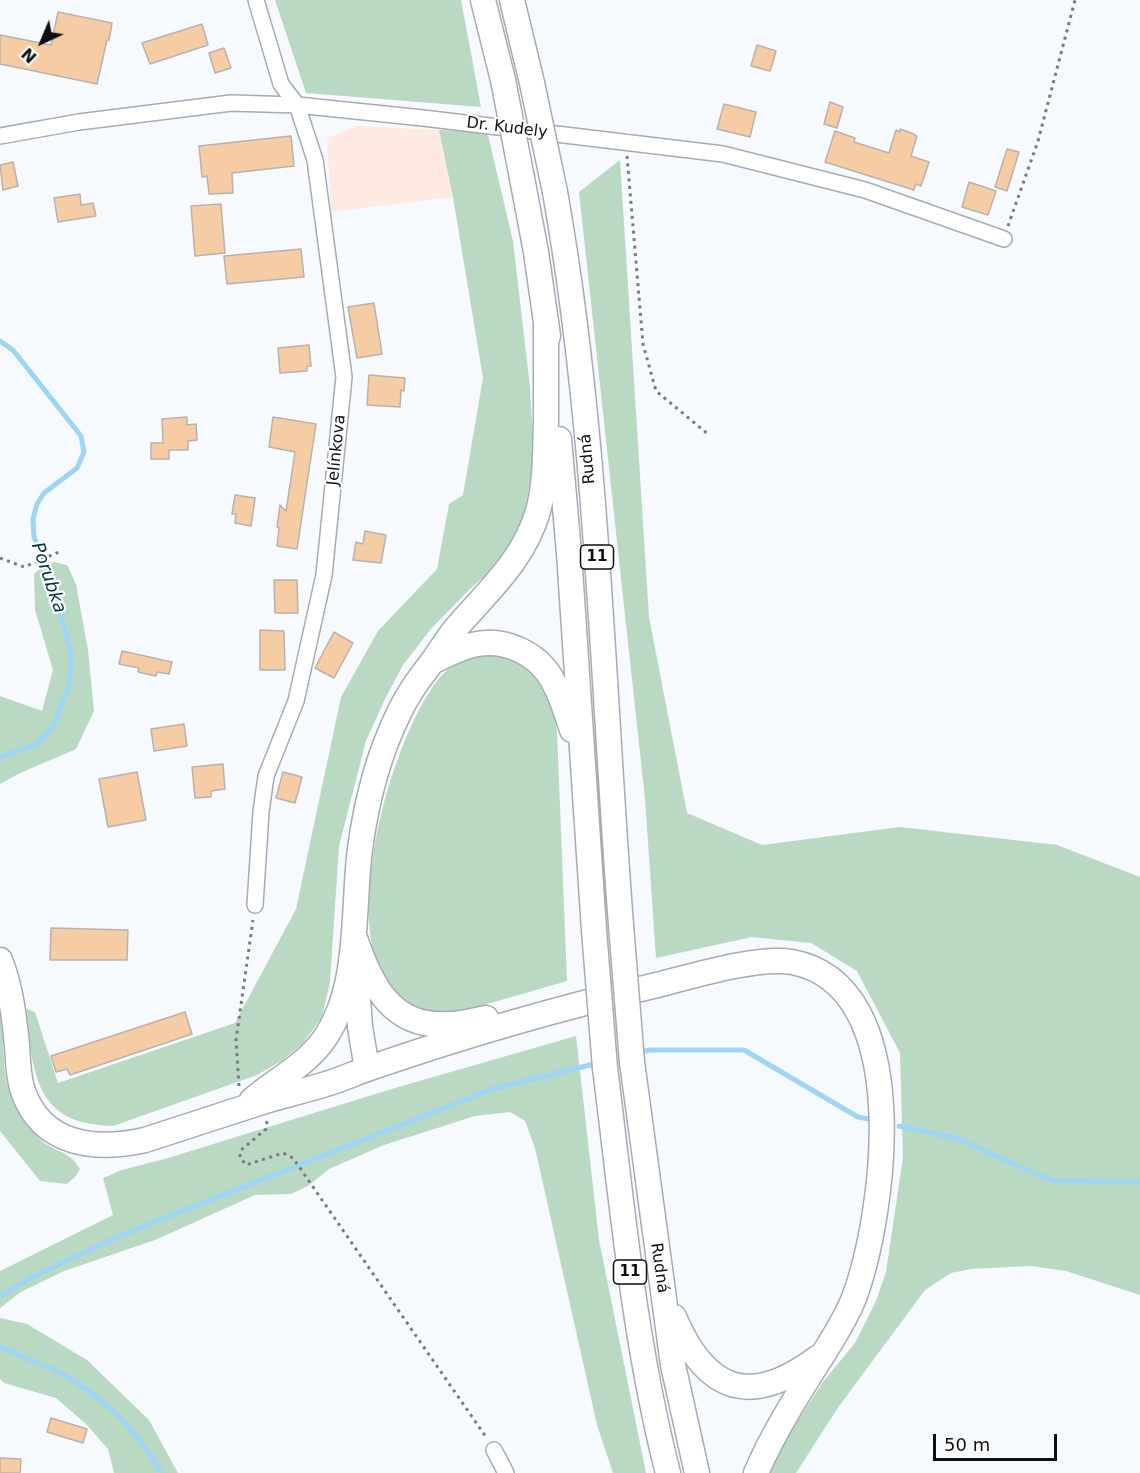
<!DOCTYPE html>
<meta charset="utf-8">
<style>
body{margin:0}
#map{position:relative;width:1140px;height:1473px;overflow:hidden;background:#f6f9fd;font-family:"DejaVu Sans",sans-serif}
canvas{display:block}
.north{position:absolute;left:12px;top:12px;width:60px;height:60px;-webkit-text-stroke:4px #fff;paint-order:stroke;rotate:224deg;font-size:16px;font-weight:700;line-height:24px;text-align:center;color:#0d0e11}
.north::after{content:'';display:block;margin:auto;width:21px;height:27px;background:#0d0e11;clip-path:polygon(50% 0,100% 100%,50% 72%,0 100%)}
.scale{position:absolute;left:933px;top:1434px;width:124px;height:27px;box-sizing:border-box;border:3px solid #0d0e11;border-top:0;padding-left:8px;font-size:18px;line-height:21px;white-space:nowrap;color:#0d0e11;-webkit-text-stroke:4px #fff;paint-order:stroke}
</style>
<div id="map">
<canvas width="1140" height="1473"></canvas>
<div class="north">N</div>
<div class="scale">50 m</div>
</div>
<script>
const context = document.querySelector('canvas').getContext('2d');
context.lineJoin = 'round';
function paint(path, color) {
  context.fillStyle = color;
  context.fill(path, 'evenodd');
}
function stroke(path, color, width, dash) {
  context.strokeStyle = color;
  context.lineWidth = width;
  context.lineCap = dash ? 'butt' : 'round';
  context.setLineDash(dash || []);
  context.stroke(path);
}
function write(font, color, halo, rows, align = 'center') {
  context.font = font + ' "DejaVu Sans",sans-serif';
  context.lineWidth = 4.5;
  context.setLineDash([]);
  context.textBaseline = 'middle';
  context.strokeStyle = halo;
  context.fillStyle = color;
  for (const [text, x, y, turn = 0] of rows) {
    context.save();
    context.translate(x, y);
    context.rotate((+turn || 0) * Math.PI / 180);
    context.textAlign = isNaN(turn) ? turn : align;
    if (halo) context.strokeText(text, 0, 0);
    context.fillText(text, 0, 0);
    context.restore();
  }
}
paint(new Path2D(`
 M357 126 439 130 453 197 331 212 327 138Z`), '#feeae2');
paint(new Path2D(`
 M275 0H461L481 107 306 93Z
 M439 130 487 131 513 241 530 387 534 460 522 524 498 564 470 589 430 630 403 665 385 699 366 741 339 846 330 982 322 1017 303 1043 283 1060 257 1075 113 1126C36 1124 35 1078 25 1015L27 1009 35 1012 58 1083 235 1023 296 909 341 697 378 631 437 569 449 504 463 495 483 378 453 197Z
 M620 160 649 617 687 813 762 845 900 827 1057 845 1140 877V1295L1066 1271 1031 1266 971 1269 951 1273 925 1290 837 1409 796 1473H766L785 1440 823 1382 855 1343 876 1301 886 1272 903 1157 900 1053 857 971 811 943 752 937 656 958 645 799 579 192Z
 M54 562 67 565 76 584 88 650 94 711 76 749 18 774 0 784V696L42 711 53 670 35 610 34 574 41 567Z
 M487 652 522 662 535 675 545 689 553 705 557 731 567 981 463 1011C302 1038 384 737 443 674 456 660 470 657 487 652Z
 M0 1009C5 1032 2 1056 6 1079 9 1096 22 1119 34 1132 37 1135 40 1139 43 1142 57 1152 72 1153 80 1169L75 1177 67 1184 40 1181 0 1131Z
 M576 1036 599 1240 646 1473H613L597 1425 535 1148 525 1121 510 1112 475 1116 384 1145 329 1169 308 1186 291 1194 255 1195 155 1240 64 1271 21 1292 0 1308V1271L113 1215 103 1178 122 1170 168 1158 395 1088Z
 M0 1318 27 1324 87 1360 149 1420 178 1473H114L108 1449 86 1424 56 1398 4 1383 0 1379Z`), '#bad9c3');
stroke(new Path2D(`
 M0 341 13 350 81 436 84 452 77 468 44 493 37 504 33 519 34 537 51 575 71 654 70 683 53 726 37 744 0 757
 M636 1053 650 1050H744L858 1117 875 1120
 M899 1126 956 1138 1053 1181 1140 1182
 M0 1296 38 1274 131 1231 493 1089 598 1063
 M0 1347C21 1356 44 1364 64 1375 104 1398 139 1432 161 1473`), '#9fd5f4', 5);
const building = new Path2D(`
 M58 12 112 23 109 40H107L97 84 0 64V35L51 45Z
 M202 24 208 45 150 64 142 43Z
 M757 45 776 51 770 71 751 66Z
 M224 48 231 68 215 73 209 53Z
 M830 102 843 107 837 128 824 124Z
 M724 104 756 112 750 137 717 129Z
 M900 129 914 134V135L917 136 911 156 929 162 921 186 916 184 914 190 825 162 835 131 855 138 854 142 889 153 896 130 900 132Z
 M291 136 294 166 232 173 233 193 209 194 207 176 202 177 199 146Z
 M1007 149 1019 152 1007 191 995 187Z
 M13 162 18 186 3 190 0 165Z
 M969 182 996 191 988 215 962 207Z
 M80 194 81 205 93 203 96 216 58 222 54 198Z
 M221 204 225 253 195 256 191 206Z
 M301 249 304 277 227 284 224 256Z
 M374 303 382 354 357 358 348 307Z
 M309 345 311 366H307V371L280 373 278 348Z
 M369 375 405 378 404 391 401 390 400 407 367 405Z
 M187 417V425L196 424 197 440 188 441V450H169V459H151V443H163L162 419Z
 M273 417 316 424 297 549 277 546 279 528 277 527 280 505 286 511 295 452 269 447Z
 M235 495 255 498 251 526 235 523 236 514H232Z
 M365 531 386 535 381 563 353 560 356 542 363 544Z
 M274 580H297L298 613H275Z
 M260 630 284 631 285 670H260Z
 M334 632 353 643 334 678 315 668Z
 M122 651 172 662 169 674 157 672 156 676 138 672 139 668 119 664Z
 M184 724 187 746 154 751 151 729Z
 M223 764 225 789 211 791V797L195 798 192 767Z
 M137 772 146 820 108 827 99 779Z
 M283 772 302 777 295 803 276 798Z
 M51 928 128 930 127 960H50Z
 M185 1012 192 1034 70 1075 67 1069 56 1072 51 1056Z
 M51 1418 87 1429 83 1443 47 1432Z
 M0 1458 21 1459 20 1473H0Z`);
paint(building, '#f5cca3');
stroke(building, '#b9b2ac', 1.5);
const minor = new Path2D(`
 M0 136 79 122 231 103 297 105 423 118 723 154 865 190 1004 239
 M255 905 261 812 266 776 296 701 324 575 344 377 315 160 297 105 281 84 256 0
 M494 1450 506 1473`);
const trunk = new Path2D(`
 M483 0 503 80
 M512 0 532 83
 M522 178 536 252 548 336
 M555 192C598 433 602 680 621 925
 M559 439 569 553 594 930
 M434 661C446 655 459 648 472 645 504 637 539 653 554 683 562 698 567 714 572 730
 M355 938C371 985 392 1029 449 1024 462 1024 474 1020 486 1018
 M0 960C11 988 14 1016 17 1045 18 1060 18 1077 23 1091 42 1146 96 1151 145 1140 183 1128 221 1115 259 1103 281 1096 304 1091 326 1084 340 1080 353 1074 367 1069 462 1036 559 1008 657 985 693 976 757 956 792 962 916 985 885 1214 854 1298 846 1318 835 1335 824 1353 800 1391 774 1431 756 1473
 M356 971 360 1027 367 1069
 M632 1062 673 1365 697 1473
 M605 1068C622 1203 634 1341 668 1473
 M252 1100C275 1080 303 1067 322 1042 361 990 352 911 360 849 366 804 378 756 398 715 407 695 419 679 432 662 440 651 447 639 456 628 488 591 524 560 538 511 546 481 545 451 546 421 546 388 546 354 546 321
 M674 1317C706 1392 750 1408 817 1358`);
stroke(minor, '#a7abb3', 18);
stroke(trunk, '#a7abb3', 27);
stroke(new Path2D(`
 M627 156 643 344 656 391 709 435
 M1008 226 1038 141 1075 0
 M0 558 24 567 59 552
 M239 1086 236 1040 253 920
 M267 1121 266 1129 240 1151V1157L246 1165 283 1153 293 1158 486 1437`), '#797b7f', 3, [3, 4.5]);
stroke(minor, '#fff', 15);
stroke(trunk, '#fff', 24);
const trunkBridge = new Path2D(`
 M503 80 522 178
 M532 83 555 192
 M621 925 632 1062
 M594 930 605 1068`);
stroke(trunkBridge, '#a7abb3', 27, []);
stroke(trunkBridge, '#fff', 24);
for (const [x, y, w] of [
 [597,557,33],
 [630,1272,33]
]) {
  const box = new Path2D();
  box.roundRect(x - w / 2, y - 12, w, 24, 4.5);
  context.fillStyle = '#fff';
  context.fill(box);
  stroke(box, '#0d0e11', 1.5);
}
write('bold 15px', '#0d0e11', null, [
 ["11",597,557],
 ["11",630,1272]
]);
write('16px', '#0d0e11', '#fff', [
 ["Dr. Kudely",507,128,7],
 ["Jelínkova",337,450,-84],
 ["Rudná",588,459,-95],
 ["Rudná",659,1268,82]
]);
write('italic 18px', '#043348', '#fff', [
 ["Porubka",48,578,71]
]);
</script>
